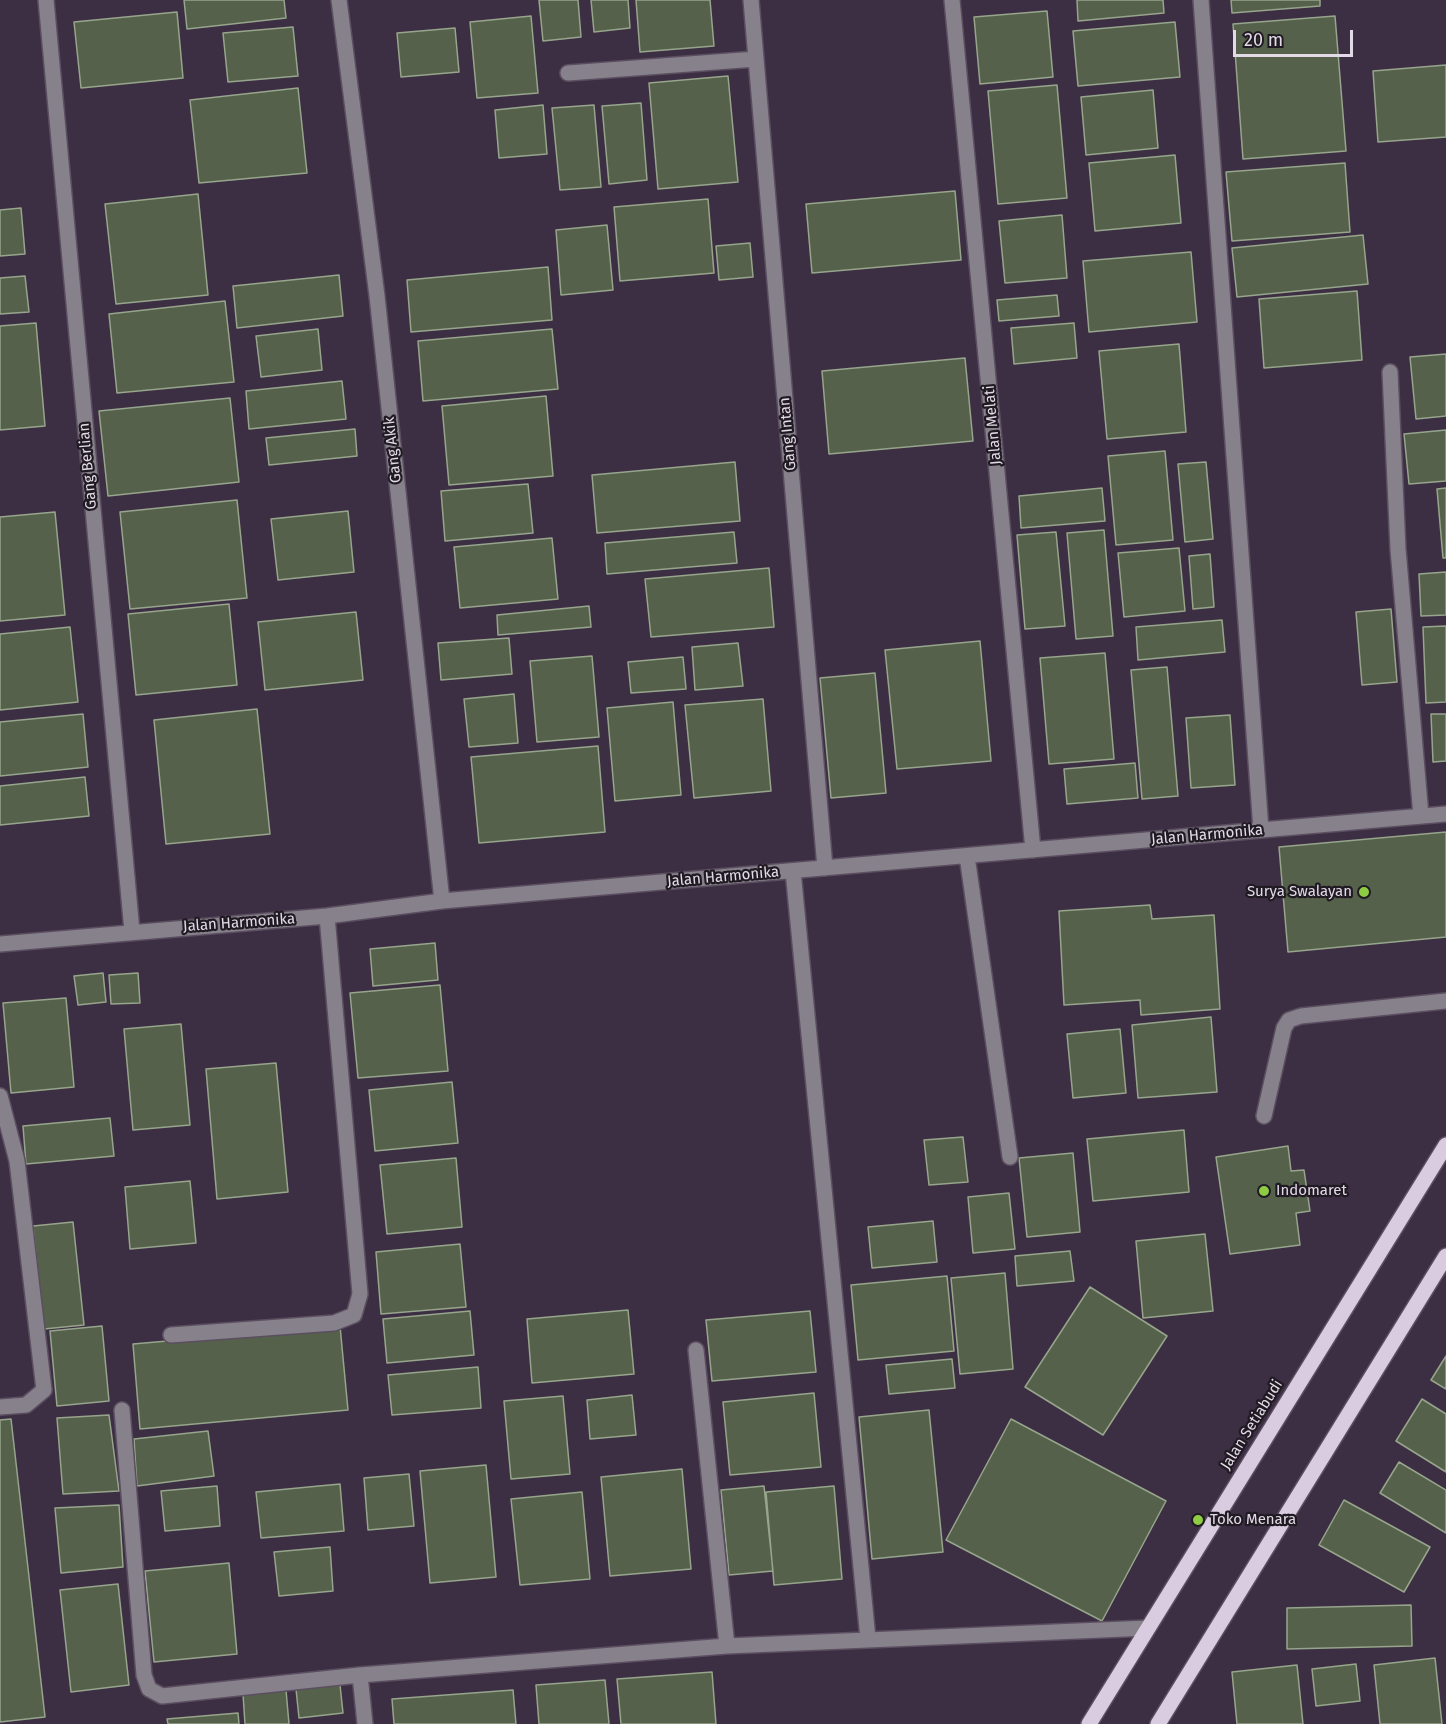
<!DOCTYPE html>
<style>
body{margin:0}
#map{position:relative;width:1446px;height:1724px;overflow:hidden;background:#3d2f43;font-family:"Fira Sans",sans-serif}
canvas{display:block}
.scale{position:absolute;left:1233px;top:30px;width:120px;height:27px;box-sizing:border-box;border:3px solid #e2dae6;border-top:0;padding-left:8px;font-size:18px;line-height:21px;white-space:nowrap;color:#e2dae6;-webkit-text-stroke:4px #201a23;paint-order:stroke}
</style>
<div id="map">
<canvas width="1446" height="1724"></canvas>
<div class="scale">20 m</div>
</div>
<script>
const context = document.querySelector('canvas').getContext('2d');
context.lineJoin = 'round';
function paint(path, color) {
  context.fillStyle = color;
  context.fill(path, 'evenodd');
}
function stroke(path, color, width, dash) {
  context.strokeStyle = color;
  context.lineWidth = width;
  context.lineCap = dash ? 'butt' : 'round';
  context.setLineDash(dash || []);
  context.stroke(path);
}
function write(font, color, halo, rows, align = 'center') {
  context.font = font + ' "Fira Sans",sans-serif';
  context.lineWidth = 4.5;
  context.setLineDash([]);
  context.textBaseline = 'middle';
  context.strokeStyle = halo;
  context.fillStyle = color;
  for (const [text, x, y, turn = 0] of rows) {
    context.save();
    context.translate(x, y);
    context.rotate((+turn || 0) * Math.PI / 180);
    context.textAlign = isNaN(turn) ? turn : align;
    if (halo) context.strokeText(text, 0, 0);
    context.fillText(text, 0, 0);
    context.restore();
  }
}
const building = new Path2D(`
 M184 0H284L286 18 187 29Z
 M539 0H578L581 37 543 41Z
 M591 0H628L630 28 594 32Z
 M636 0H710L714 46 640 52Z
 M1077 0H1163L1164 13 1078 21Z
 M1231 0H1320V6L1232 13Z
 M1047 11 1053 77 980 84 974 17Z
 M177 12 183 78 81 88 74 22Z
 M531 16 538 93 477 98 470 22Z
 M1335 16 1346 151 1243 159 1233 24Z
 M1175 22 1180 77 1078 86 1073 31Z
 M293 27 298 76 228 82 223 33Z
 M455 28 459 72 401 77 397 33Z
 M1446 65V137L1378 142 1373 71Z
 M728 76 738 182 658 189 649 83Z
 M1057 85 1067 198 998 204 988 91Z
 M298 88 307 173 199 183 190 100Z
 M1153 90 1158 148 1086 155 1081 97Z
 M641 103 647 180 609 184 602 106Z
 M543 105 547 154 499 158 495 110Z
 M594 105 601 187 560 190 552 108Z
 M1175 155 1181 223 1095 231 1089 163Z
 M1345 163 1350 232 1232 241 1226 172Z
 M955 191 961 260 812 273 806 204Z
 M198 194 208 295 116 304 105 204Z
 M708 199 714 273 620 281 614 207Z
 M21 208 25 254 0 256V210Z
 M1062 215 1067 278 1005 283 999 221Z
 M607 225 613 290 561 295 556 230Z
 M1363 235 1368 284 1237 297 1232 248Z
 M750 243 753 277 719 280 716 246Z
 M1191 252 1197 322 1089 332 1083 261Z
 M548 267 552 320 411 332 407 280Z
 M339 275 343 316 237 328 233 286Z
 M25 276 29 312 0 314V278Z
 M1357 291 1362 360 1264 368 1259 299Z
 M1057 295 1059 316 999 321 997 300Z
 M225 301 234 382 117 393 109 314Z
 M36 323 45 426 0 430V326Z
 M1074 323 1077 358 1014 364 1011 328Z
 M318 329 322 370 261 377 256 336Z
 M552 329 558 389 423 401 418 341Z
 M1179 344 1186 432 1107 439 1099 351Z
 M1446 354V416L1416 419 1410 357Z
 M965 358 973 441 829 454 822 371Z
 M342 381 346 419 249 429 246 391Z
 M546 396 553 476 449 485 442 406Z
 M230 398 239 482 108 496 99 411Z
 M355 429 357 456 269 465 266 438Z
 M1446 430V481L1409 484 1404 434Z
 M1165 451 1173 540 1116 545 1108 456Z
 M735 462 740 521 597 533 592 475Z
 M1206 462 1213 539 1185 542 1178 464Z
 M528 484 533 533 445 541 441 491Z
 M1102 488 1105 521 1021 528 1019 496Z
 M1446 488V558H1443L1437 489Z
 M237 500 247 598 130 609 120 512Z
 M348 511 354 572 278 580 271 519Z
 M55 512 65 615 0 621V517Z
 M1104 530 1113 636 1076 639 1067 533Z
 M734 532 737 563 607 574 605 543Z
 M1056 532 1065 626 1025 629 1017 535Z
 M552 538 558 599 460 608 454 547Z
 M1179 548 1185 611 1124 617 1118 553Z
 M1210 554 1214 607 1193 609 1189 556Z
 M769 568 774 627 651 637 645 579Z
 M1446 572V615L1421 616 1419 574Z
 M229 604 237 685 136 695 128 614Z
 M589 606 591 627 498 635 497 615Z
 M1391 609 1397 682 1362 685 1356 612Z
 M356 612 363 680 265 690 258 622Z
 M1222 620 1225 652 1138 660 1136 627Z
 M1446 626V702L1426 703 1423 627Z
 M70 627 78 702 0 710V634Z
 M509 638 512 674 441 680 438 643Z
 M980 641 991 761 897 769 885 650Z
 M738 643 743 686 695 690 692 647Z
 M1105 653 1114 759 1049 764 1040 658Z
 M592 656 599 737 537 742 530 661Z
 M683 657 686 689 631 693 628 662Z
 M1167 667 1178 796 1142 799 1131 670Z
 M875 673 886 793 831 798 820 678Z
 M514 694 518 743 469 747 464 699Z
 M763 699 771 791 694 798 685 705Z
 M673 702 681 795 615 801 607 708Z
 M257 709 270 834 166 844 154 720Z
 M83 714 88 767 0 776V722Z
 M1431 714H1446V761L1433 762Z
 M1230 715 1235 785 1191 788 1186 718Z
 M598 746 605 832 479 843 471 757Z
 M1135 763 1138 798 1067 804 1064 769Z
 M85 777 89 816 0 825V786Z
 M1446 832V937L1288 952 1279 847Z
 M1150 905 1152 919 1214 915 1220 1009 1141 1015 1140 1000 1064 1005 1059 911Z
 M435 943 438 980 373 986 370 949Z
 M103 973 106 1002 78 1005 74 976Z
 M138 973 140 1003 111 1004 109 975Z
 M440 985 448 1071 358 1078 350 993Z
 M66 998 74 1087 11 1093 3 1003Z
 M1211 1017 1217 1092 1138 1098 1132 1025Z
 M181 1024 190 1125 133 1130 124 1029Z
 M1120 1029 1126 1093 1073 1098 1067 1034Z
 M276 1063 288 1192 217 1199 206 1069Z
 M452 1082 458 1143 375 1151 369 1090Z
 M110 1118 114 1156 26 1164 23 1126Z
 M1184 1130 1189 1192 1093 1201 1087 1139Z
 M963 1137 968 1182 929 1185 924 1140Z
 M1288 1146 1291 1171 1304 1170 1310 1211 1296 1213 1300 1245 1230 1254 1216 1157Z
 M1073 1153 1080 1232 1027 1237 1019 1158Z
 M456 1158 462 1227 387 1234 380 1165Z
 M190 1181 196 1243 130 1249 125 1187Z
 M1009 1193 1015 1249 973 1253 968 1197Z
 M933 1221 937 1262 872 1268 868 1227Z
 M73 1222 84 1325 44 1329 33 1226Z
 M1205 1234 1213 1311 1143 1318 1136 1241Z
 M460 1244 466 1307 381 1314 376 1252Z
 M1070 1251 1074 1281 1017 1286 1015 1256Z
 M1005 1273 1013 1369 960 1374 951 1278Z
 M947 1276 954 1351 858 1360 851 1285Z
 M1090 1287 1167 1336 1103 1435 1025 1387Z
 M628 1310 634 1374 532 1383 527 1319Z
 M470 1311 474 1355 387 1363 383 1319Z
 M810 1311 816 1372 712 1381 706 1320Z
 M102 1326 109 1401 57 1406 50 1331Z
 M340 1326 348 1410 140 1429 133 1344Z
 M1446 1356V1389L1431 1380Z
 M952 1359 955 1388 889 1394 886 1365Z
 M478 1367 481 1408 392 1415 388 1375Z
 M814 1393 821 1467 730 1475 723 1402Z
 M632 1395 636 1435 590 1439 587 1400Z
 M563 1396 570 1474 511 1479 504 1401Z
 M1422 1399 1446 1414V1472L1396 1441Z
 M929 1410 943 1552 872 1559 859 1417Z
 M109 1415 119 1491 63 1494 57 1418Z
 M11 1419 45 1717 0 1722V1420Z
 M1011 1419 1166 1501 1102 1621 946 1540Z
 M208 1431 214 1476 137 1486 134 1439Z
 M1399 1462 1446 1490V1533L1380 1493Z
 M486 1465 496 1577 430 1583 420 1471Z
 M682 1469 691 1569 610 1576 601 1477Z
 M409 1474 414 1526 368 1530 364 1478Z
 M340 1484 344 1531 261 1538 256 1492Z
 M217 1486 220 1526 165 1531 161 1491Z
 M764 1486 773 1571 729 1575 721 1490Z
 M834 1486 842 1579 774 1585 766 1492Z
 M582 1492 590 1579 520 1585 511 1499Z
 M1344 1500 1430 1547 1404 1592 1319 1545Z
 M119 1505 123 1567 61 1573 55 1508Z
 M330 1547 333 1591 279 1596 274 1552Z
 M229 1563 237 1654 154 1662 145 1571Z
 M118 1584 129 1685 71 1692 60 1590Z
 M1411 1605 1412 1646 1287 1649V1608Z
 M1435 1658 1442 1724H1380L1374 1665Z
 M1356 1664 1360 1701 1316 1706 1312 1669Z
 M1297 1665 1303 1724H1237L1232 1672Z
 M712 1672 716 1724H621L617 1679Z
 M605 1680 609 1724H539L536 1685Z
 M340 1685 343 1713 299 1718 296 1689Z
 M286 1690 289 1724H245L243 1694Z
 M513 1690 516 1724H394L392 1699Z
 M238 1713 239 1724H168L167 1719Z`);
paint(building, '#55614a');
stroke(building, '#98a58d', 1.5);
const minor = new Path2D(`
 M46 0 132 931
 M339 0 377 296 442 901
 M751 0 825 868
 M952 0 1033 850
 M1201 0 1261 830
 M568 73 756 59
 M1390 372 1398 549 1421 816
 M967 856 1010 1157
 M793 871 868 1639
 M0 944 327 916 442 901 1446 814
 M0 1096 17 1161 44 1390 26 1405 0 1407
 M1264 1116 1284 1028 1289 1020 1301 1016 1446 1001
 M171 1335 334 1323 354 1315 360 1294 327 916
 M696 1350 727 1646
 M122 1410 144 1675 149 1689 162 1696 360 1675 727 1646 1148 1628
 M360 1675 365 1724`);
const major = new Path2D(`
 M1089 1724 1446 1145
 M1158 1724 1446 1256`);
stroke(minor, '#5b4e60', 18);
stroke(major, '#5b4e60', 18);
stroke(minor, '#87818b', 15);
stroke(major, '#dacce0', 15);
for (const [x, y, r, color] of [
 [1364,892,6,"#8ecd43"],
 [1264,1191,6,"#8ecd43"],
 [1198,1520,6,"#8ecd43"]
]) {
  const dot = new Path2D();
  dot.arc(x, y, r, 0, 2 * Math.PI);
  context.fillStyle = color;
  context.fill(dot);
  stroke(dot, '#201a23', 2);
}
write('15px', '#e2dae6', '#201a23', [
 ["Jalan Melati",993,425,-95],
 ["Gang Intan",788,434,-95],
 ["Gang Akik",393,450,-96],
 ["Gang Berlian",88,466,-95],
 ["Jalan Harmonika",1207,835,-5],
 ["Jalan Harmonika",723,877,-5],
 ["Jalan Harmonika",239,923,-4],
 ["Jalan Setiabudi",1252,1425,-58]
]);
write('15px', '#e2dae6', '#201a23', [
 ["Surya Swalayan",1352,892,"right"],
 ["Indomaret",1276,1191],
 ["Toko Menara",1210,1520]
], 'left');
</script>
